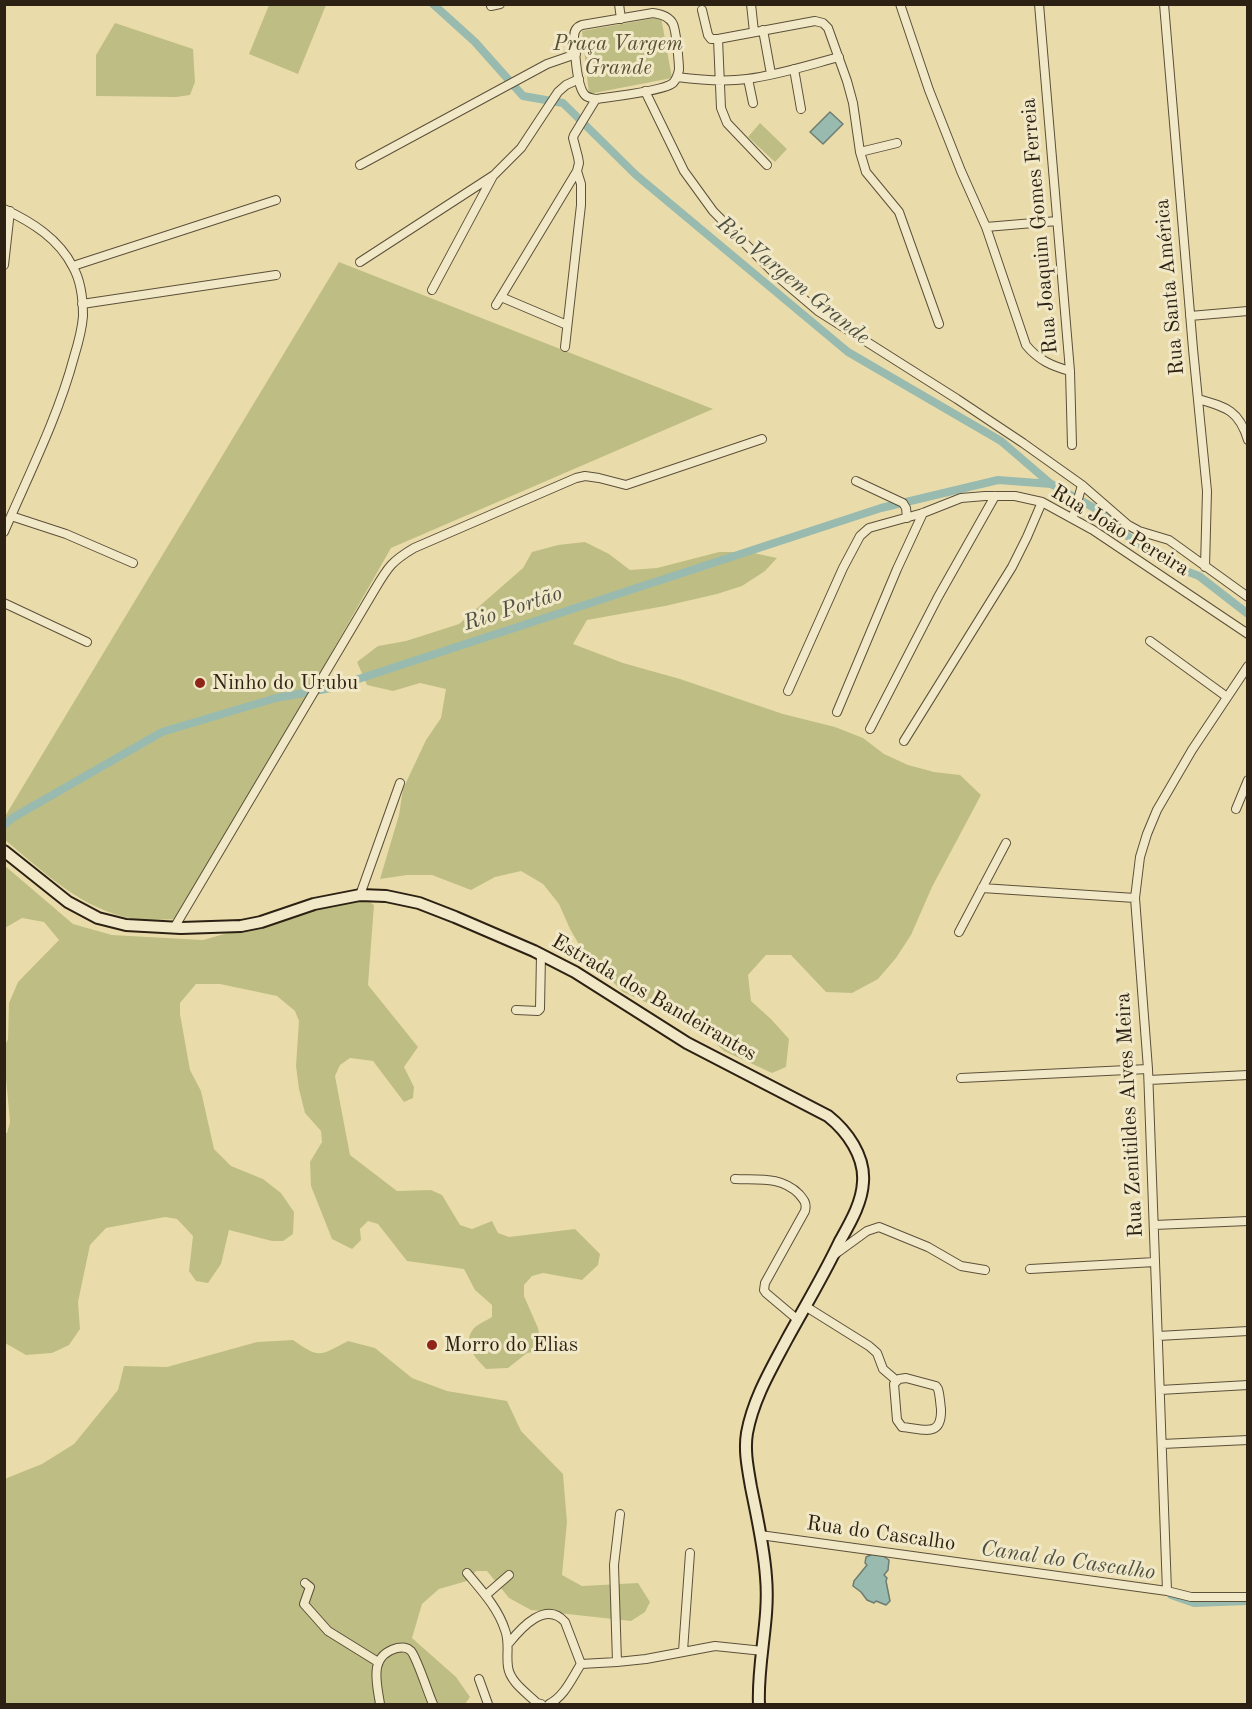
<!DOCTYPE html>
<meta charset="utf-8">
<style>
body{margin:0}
#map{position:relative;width:1252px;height:1709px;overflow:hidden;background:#eadcaa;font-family:"Old Standard TT",serif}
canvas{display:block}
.frame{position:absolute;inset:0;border:6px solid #2c2113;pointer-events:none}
</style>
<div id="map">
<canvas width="1252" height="1709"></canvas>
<div class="frame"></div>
</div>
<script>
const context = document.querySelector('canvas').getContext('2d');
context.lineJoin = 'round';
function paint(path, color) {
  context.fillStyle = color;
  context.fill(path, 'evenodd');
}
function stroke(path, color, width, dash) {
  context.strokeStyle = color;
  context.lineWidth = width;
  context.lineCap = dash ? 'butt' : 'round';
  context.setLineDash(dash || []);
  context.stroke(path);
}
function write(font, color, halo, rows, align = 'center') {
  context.font = font + ' "Old Standard TT",serif';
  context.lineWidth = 6;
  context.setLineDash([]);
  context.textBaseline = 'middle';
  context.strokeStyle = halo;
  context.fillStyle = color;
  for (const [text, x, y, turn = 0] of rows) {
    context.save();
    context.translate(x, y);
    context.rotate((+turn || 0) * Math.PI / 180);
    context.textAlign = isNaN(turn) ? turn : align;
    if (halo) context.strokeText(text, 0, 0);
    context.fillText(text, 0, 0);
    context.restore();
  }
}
paint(new Path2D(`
 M269 5H326L298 74 249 54Z
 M661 17 672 78 589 94 582 31Z
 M115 23 193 49 195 82 190 95 176 97 96 96V55Z
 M760 123 787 149 775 162 748 137Z
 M339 262 713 409 391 548 180 919C165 919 149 921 134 919 82 910 44 872 5 840L4 818Z
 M585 542 609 554 630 570 657 568 719 552H749L777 558 765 571 742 586 717 594 665 606 587 620 573 644 623 663 680 679 783 714 835 727 863 738 884 754 908 765 934 772 960 775 981 795 932 887 911 935 896 958 878 979 852 993 826 992 791 955H766L748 975 751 1001 771 1019 789 1039 786 1067 772 1073 724 1051 705 1034 683 1019 623 992 584 953 570 929 559 904 543 884 521 871 495 877 471 890 432 875H407L380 879 399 815 403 789 426 740 441 718 446 689 420 683 393 691 367 685 357 662 378 646 406 641 459 624 523 568 532 552 558 545Z
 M4 865 73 924 112 935 203 940 346 900 364 898 374 905 368 985 418 1047 404 1067 414 1087 413 1098 404 1102 373 1061 350 1058 340 1065 335 1076 350 1155 397 1191 431 1190 442 1195 460 1225 472 1229 492 1221 498 1233 509 1237 575 1229 600 1254 598 1265 582 1280 543 1273 532 1276 524 1285V1296L538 1328 542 1351 527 1353 508 1368 486 1369C477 1359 462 1346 472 1331 475 1325 486 1321 492 1317V1305L475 1290 464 1269 407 1261 378 1224 368 1221 360 1229 361 1240 352 1249 332 1239 311 1186 310 1162 322 1142 321 1131 305 1113 299 1089 296 1066 299 1021 295 1011 277 996 220 984H196L180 1003V1014L190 1070 201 1091 214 1149 231 1166 263 1179 281 1193 294 1212 293 1234 283 1241H272L229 1230 221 1264 208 1283 196 1281 189 1271 193 1236 177 1219 165 1217 106 1228 90 1245 78 1302 80 1329 69 1345 52 1353 26 1355 5 1343 4 1133H7L10 1122 5 1067 4 1048 8 1039 9 1003 18 982 59 940 44 922 22 918 5 928Z
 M293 1340C320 1359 319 1356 348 1341L375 1348 412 1378 447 1391 507 1401 521 1431 563 1474 567 1522 562 1575 582 1586 638 1583 650 1602 645 1612 631 1621 531 1610 509 1598 487 1571H476L467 1581 439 1589 422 1604 412 1638 456 1677 470 1697 465 1704H5L4 1481 7 1478 42 1464 74 1444 118 1390 124 1366 167 1367 257 1342Z`), '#bebe84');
const water = new Path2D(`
 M830 112 843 124 823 144 810 132Z
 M873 1554 882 1555 889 1560 888 1570 884 1575 887 1578 886 1581 890 1601 886 1605 876 1601 874 1603 867 1600 861 1592 853 1586 854 1581 867 1565 865 1563 866 1557Z`);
paint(water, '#99baaf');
stroke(water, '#6d7d71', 1.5);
stroke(new Path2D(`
 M433 4 475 42 523 96 563 103 636 175 848 352 1001 441 1051 484 1098 510 1130 538 1173 566 1199 576 1248 614
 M4 825 14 817 162 732 276 698 331 688 881 508 998 480 1051 484
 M1171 1595 1194 1603 1248 1601`), '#99baaf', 8);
const street = new Path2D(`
 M619 4 621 19
 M751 4 754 32
 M900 4 929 90 961 171 986 227 1026 345C1038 360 1052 366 1070 371
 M1039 4 1070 371 1072 445
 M1164 4 1193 349 1207 491 1205 567
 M491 6 500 4
 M702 10 708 35 711 39H718L815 21 823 23 828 28 847 81 853 103 860 152 866 172 899 212 939 324
 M653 13C661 14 669 16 673 24 676 30 679 62 679 70 678 74 676 80 673 83 664 91 610 97 596 99 592 98 589 98 586 96 576 88 575 50 574 37 574 31 576 27 582 25Z
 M763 30 771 74
 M718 39 721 108 727 123 767 165
 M794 69 801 109
 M677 77C700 80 724 82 747 79 778 75 809 65 839 57
 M748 79 753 103
 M645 91 684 171 713 211 778 277 818 311 957 399 1023 443 1082 485 1128 525 1139 531 1169 540 1248 597
 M860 152 897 143
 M360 165 547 64 576 54
 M4 209C32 222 59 239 73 267 81 281 83 301 83 316 82 330 78 344 74 357 58 417 29 474 4 532
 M986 227 1057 221
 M360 262 494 175 521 148 558 92 566 85 579 79
 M4 265 10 211
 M73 266 276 200
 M432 290 493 176
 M501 297 567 325
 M82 304 276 275
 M496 305 577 171 579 163 578 157 573 138 574 135 596 99
 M1190 316 1248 311
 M565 347 581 205V184L577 171
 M1198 399C1226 407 1239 410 1248 440
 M856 481 903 503 906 508 907 518
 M11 516 66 534 133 563
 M1073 517 1082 485
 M4 603 87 642
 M1150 641 1227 697
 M788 691 843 568 860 536 869 528 923 513 961 498 985 496H1015L1042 502 1093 530 1248 634
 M837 712 897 569 923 513
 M870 729 938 597 995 496
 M904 741 1012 567 1027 537 1042 502
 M1236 809 1248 780
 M982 888 1135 898
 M360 895 400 783
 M174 928 375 589C388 567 392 561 414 548L576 478 585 476 599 478 626 485 762 439
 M959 932 1006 843
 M516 1010 538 1011 540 1009 541 954
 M961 1078 1148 1069
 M1149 1080 1248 1075
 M735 1179C759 1180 781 1176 799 1194 804 1200 807 1203 805 1211L765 1283 764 1290 766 1293 798 1320
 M1154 1225 1248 1221
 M834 1255 867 1231 879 1227 928 1247 961 1266 985 1270
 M1030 1269 1155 1262
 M805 1306 869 1346 877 1353 883 1369 897 1381
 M1158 1336 1248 1331
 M906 1378 936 1386 938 1389C940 1396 940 1402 941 1409 942 1438 924 1429 902 1427L897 1420 894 1384 899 1379Z
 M1160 1390 1248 1385
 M1162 1444 1248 1440
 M760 1535 1167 1591 1191 1597H1248
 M467 1573C482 1591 498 1608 505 1630 510 1643 506 1654 508 1667 510 1682 527 1693 537 1703L541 1704
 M305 1583 310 1587 304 1604 328 1631 378 1662
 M1167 1591 1148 1069 1135 898 1140 857 1147 834 1157 810 1192 750 1248 666
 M486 1595 509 1575
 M509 1643C521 1628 546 1600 565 1622L581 1664
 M683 1651 690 1553
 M617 1662 614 1565 620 1514
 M479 1679 488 1704
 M380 1704C377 1683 368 1656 397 1648 403 1647 407 1647 411 1651 417 1658 428 1693 433 1704
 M549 1704C564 1697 572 1678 581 1664L617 1662 646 1659 715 1646 763 1651`);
const secondary = new Path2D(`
 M4 851 68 902 98 918 126 925 181 928 241 926 261 922 314 904 360 895 386 896 419 903 455 917 534 951 575 972 687 1043 828 1116C847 1131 865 1156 863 1182 862 1203 850 1223 840 1241 824 1275 804 1308 786 1341 770 1371 753 1400 747 1433 744 1451 748 1469 751 1487 757 1517 764 1547 766 1577 770 1620 757 1662 759 1704`);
stroke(street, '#5c5039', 10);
stroke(secondary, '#2c2113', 14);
stroke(street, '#f1e8c8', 8);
stroke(secondary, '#f1e8c8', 10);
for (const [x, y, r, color] of [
 [200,683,6,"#8f2418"],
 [432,1345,6,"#8f2418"]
]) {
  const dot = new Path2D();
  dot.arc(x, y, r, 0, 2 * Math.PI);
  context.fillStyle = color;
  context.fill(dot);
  stroke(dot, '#f1e8c8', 2);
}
write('italic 21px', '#585035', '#f1e8c8', [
 ["Praça Vargem",618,44],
 ["Grande",618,68]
]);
write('21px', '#2c2113', '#f1e8c8', [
 ["Rua Joaquim Gomes Ferreia",1040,226,-95],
 ["Rua Santa América",1170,287,-95],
 ["Rua João Pereira",1120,531,31],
 ["Estrada dos Bandeirantes",654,998,30],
 ["Rua Zenitildes Alves Meira",1130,1115,-93],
 ["Rua do Cascalho",881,1534,8]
]);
write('21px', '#2c2113', '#f1e8c8', [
 ["Ninho do Urubu",212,683],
 ["Morro do Elias",444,1345]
], 'left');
write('italic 22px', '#4d4f42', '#f1e8c8', [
 ["Rio Vargem Grande",793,281,39],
 ["Rio Portão",513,609,-18],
 ["Canal do Cascalho",1068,1561,8]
]);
</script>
